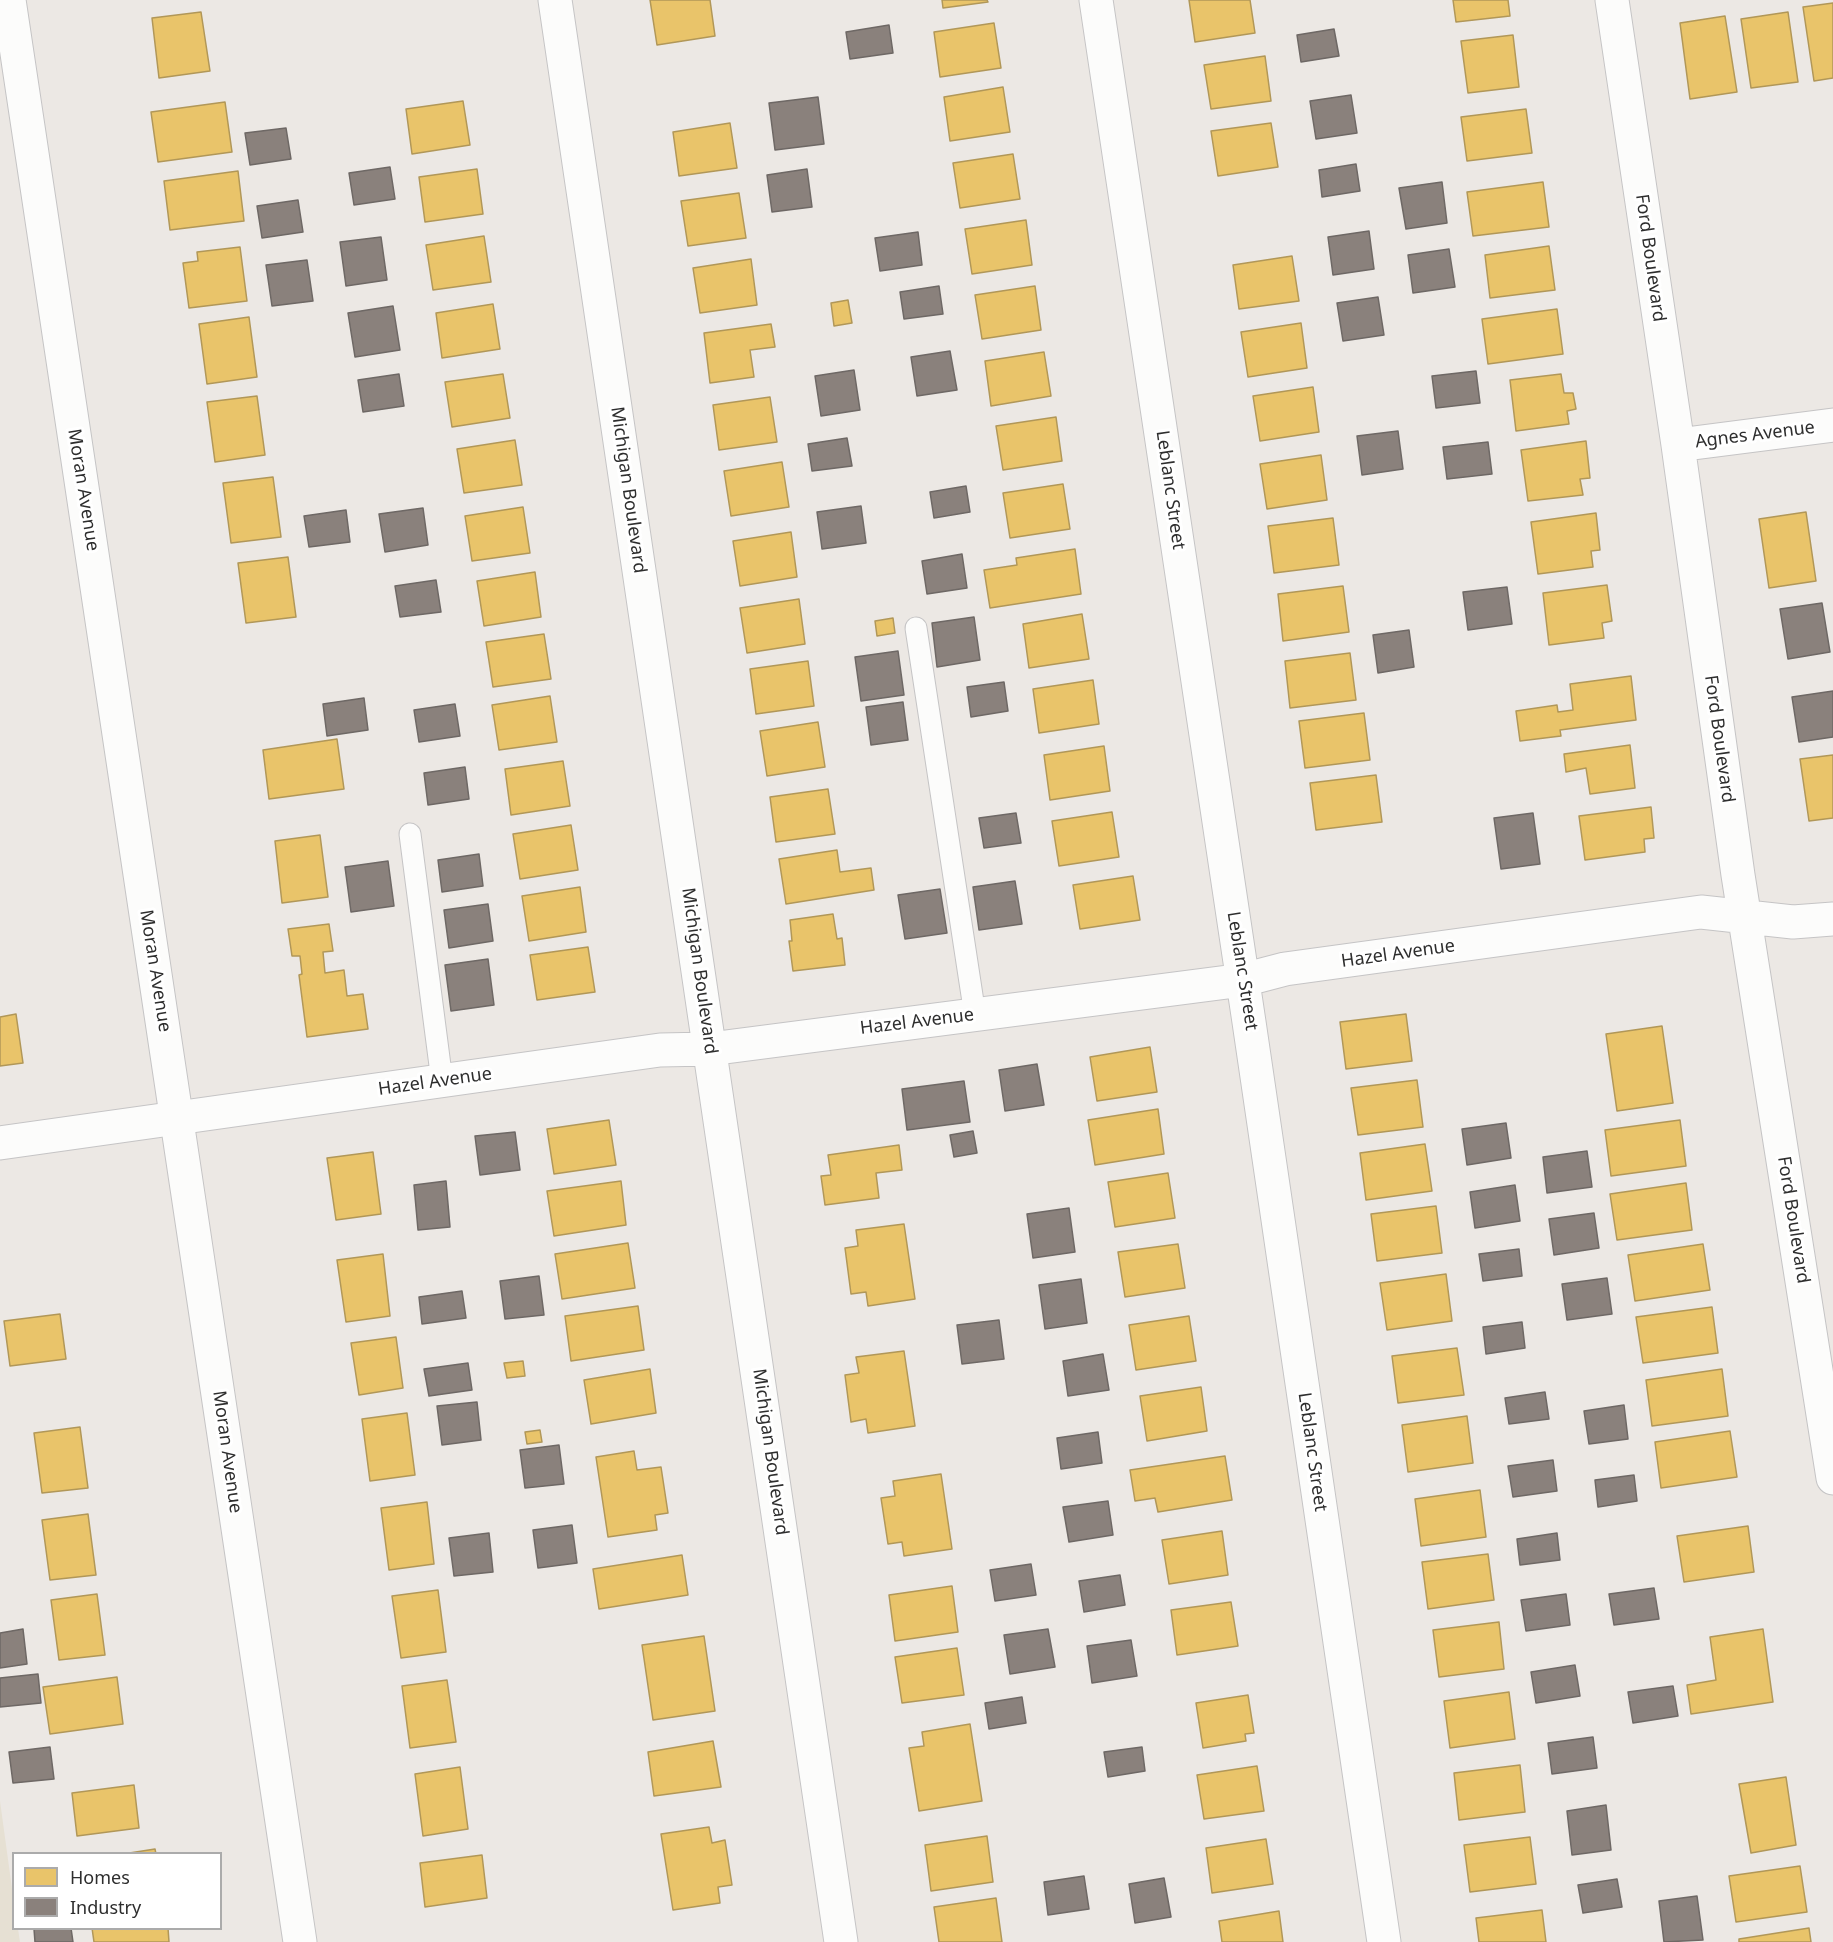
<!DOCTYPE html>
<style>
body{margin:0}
#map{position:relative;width:1833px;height:1942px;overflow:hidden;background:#ece8e4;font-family:"Noto Sans",sans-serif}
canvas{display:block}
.legend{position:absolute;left:12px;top:1852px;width:210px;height:78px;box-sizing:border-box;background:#fff;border:2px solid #ababab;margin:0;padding:8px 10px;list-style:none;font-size:18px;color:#2e2e2e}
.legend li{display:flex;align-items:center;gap:12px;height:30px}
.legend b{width:30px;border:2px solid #ababab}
</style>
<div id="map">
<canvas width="1833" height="1942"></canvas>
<ul class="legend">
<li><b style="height:16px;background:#e9c46a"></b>Homes</li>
<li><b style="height:16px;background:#8a817c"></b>Industry</li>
</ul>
</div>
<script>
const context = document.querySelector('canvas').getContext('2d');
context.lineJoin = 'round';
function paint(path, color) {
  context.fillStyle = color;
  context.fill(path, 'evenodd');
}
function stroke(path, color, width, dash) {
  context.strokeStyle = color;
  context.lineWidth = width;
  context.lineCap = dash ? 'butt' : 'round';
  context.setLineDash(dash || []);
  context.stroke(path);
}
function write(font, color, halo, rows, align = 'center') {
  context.font = font + ' "Noto Sans",sans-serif';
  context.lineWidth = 6;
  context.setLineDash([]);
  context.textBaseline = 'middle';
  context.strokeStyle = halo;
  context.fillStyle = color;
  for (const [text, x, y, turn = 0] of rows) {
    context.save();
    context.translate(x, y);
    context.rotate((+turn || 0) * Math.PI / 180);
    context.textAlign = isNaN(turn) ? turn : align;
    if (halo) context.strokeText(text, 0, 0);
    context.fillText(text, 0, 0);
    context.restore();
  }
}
paint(new Path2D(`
 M0 1801 13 1896 14 1928 18 1929 20 1942H0Z`), '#e6e0d3');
const homes = new Path2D(`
 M650 0H710L715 36 657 45Z
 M942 0H987L988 2 943 8Z
 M1189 0H1250L1255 33 1195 42Z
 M1453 0H1508L1510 16 1456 22Z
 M1833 3V78L1814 81 1803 7Z
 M201 12 210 71 159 78 152 18Z
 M1788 12 1798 82 1751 88 1741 19Z
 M1725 16 1737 92 1690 99 1680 23Z
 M994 23 1001 68 940 77 934 32Z
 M1513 35 1519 87 1468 93 1461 41Z
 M1265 56 1271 101 1211 109 1204 65Z
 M1003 87 1010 132 950 141 944 97Z
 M463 101 470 145 412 154 406 109Z
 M225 102 232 152 158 162 151 112Z
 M1526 109 1532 153 1467 161 1461 117Z
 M730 123 737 168 679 176 673 132Z
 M1271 123 1278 167 1218 176 1211 131Z
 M1013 154 1020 199 960 208 953 163Z
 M477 169 483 214 425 222 419 177Z
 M238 171 244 221 170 230 164 181Z
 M1543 182 1549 227 1473 236 1467 192Z
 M739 193 746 238 688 246 681 201Z
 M1026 220 1032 265 972 274 965 229Z
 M484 236 491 282 433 290 426 245Z
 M1549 246 1555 290 1490 298 1485 255Z
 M240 247 247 301 189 308 183 263 198 261 197 252Z
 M1292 256 1299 301 1239 309 1233 265Z
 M751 259 757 305 700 313 693 268Z
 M1035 286 1041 330 982 339 975 295Z
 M848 300 852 323 834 326 831 303Z
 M493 304 500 349 442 358 436 313Z
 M1557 309 1563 354 1488 364 1482 319Z
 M249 317 257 377 207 384 199 324Z
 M1301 323 1307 368 1248 377 1241 332Z
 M771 324 775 347 750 350 754 377 710 383 704 333Z
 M1044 352 1051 396 991 406 985 361Z
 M503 374 510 418 452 427 445 382Z
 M1561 374 1564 393H1573L1576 409 1567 411 1569 424 1516 431 1510 380Z
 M1313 387 1319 432 1260 441 1253 396Z
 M257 396 265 455 215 462 207 402Z
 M770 397 777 442 719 450 713 405Z
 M1056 417 1062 461 1003 470 996 426Z
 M515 440 522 485 464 493 457 449Z
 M1586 441 1590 478 1580 479 1583 495 1528 501 1521 450Z
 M1321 455 1327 500 1267 509 1260 464Z
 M782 462 789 507 731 516 724 471Z
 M273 477 281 537 231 543 223 483Z
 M1063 484 1070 529 1010 538 1003 493Z
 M523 507 530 553 472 561 465 516Z
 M1806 512 1816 581 1769 588 1759 519Z
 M1596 513 1600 550 1591 551 1593 567 1538 574 1531 522Z
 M1333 518 1339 565 1274 573 1268 526Z
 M791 532 797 577 740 586 733 541Z
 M1075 549 1081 594 990 608 984 570 1017 565 1016 558Z
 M288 557 296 617 246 623 238 563Z
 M535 572 541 617 484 626 477 581Z
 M1607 585 1612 621 1602 623 1604 638 1549 645 1543 593Z
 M1343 586 1349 632 1283 641 1278 594Z
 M799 599 805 644 747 653 740 608Z
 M1082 614 1089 659 1029 668 1023 624Z
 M893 618 895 633 877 636 875 621Z
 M544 634 551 679 493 687 486 642Z
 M1350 653 1356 700 1290 708 1285 661Z
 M808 661 814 706 756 714 750 669Z
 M1631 676 1636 720 1560 730 1561 736 1520 741 1516 711 1557 705 1558 712 1573 710 1570 684Z
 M1093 680 1099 724 1039 733 1033 689Z
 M550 696 557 742 499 750 492 705Z
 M1364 713 1370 760 1305 768 1299 721Z
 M818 722 825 767 767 776 760 731Z
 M337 739 344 789 269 799 263 750Z
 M1630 745 1635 788 1590 794 1586 768 1566 772 1564 754Z
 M1104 746 1110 791 1050 800 1044 755Z
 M1833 755V818L1809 821 1800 759Z
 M563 761 570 806 511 815 505 769Z
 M1376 775 1382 822 1316 830 1310 783Z
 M828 789 835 834 776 842 770 797Z
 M1651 807 1654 838 1644 839 1645 852 1585 860 1579 816Z
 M1112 812 1119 857 1059 866 1052 821Z
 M571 825 578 870 520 879 513 834Z
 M320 835 328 897 282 903 275 841Z
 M837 850 840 872 871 868 874 890 786 904 779 859Z
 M1133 876 1140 920 1080 929 1073 885Z
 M580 887 586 932 529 941 522 896Z
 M833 914 837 939 842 938 845 965 793 971 789 941H792L790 920Z
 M329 924 333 951 323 952 325 973 344 970 347 996 363 994 368 1029 307 1037 299 975 302 974 300 956H292L288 929Z
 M588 947 595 992 537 1000 530 955Z
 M16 1014 23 1063 0 1066V1017Z
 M1406 1014 1412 1061 1346 1069 1340 1022Z
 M1662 1026 1673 1103 1617 1111 1606 1034Z
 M1150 1047 1157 1092 1097 1101 1090 1057Z
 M1417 1080 1423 1127 1358 1135 1351 1088Z
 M1158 1109 1164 1154 1095 1165 1088 1120Z
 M609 1120 616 1165 554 1174 547 1129Z
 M1680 1120 1686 1166 1611 1176 1605 1130Z
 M1425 1144 1432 1191 1366 1200 1360 1153Z
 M899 1145 902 1170 876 1173 879 1198 825 1205 821 1176 831 1175 828 1155Z
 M373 1152 381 1214 336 1220 327 1158Z
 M1168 1173 1175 1218 1115 1227 1108 1182Z
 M621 1181 626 1225 554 1236 547 1191Z
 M1686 1183 1692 1230 1617 1240 1610 1194Z
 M1436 1206 1442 1253 1377 1261 1371 1214Z
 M904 1224 915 1299 868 1306 866 1292 851 1294 845 1248 858 1246 856 1230Z
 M628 1243 635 1288 562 1299 555 1254Z
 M1178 1244 1185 1288 1125 1297 1118 1252Z
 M1703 1244 1710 1290 1635 1301 1628 1255Z
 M383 1254 390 1316 346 1322 337 1260Z
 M1446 1274 1452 1321 1387 1330 1380 1283Z
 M638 1306 644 1350 571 1361 565 1316Z
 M1712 1307 1718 1353 1643 1363 1636 1317Z
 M60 1314 66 1359 10 1366 4 1321Z
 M1189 1316 1196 1361 1136 1370 1129 1325Z
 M396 1337 403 1388 359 1395 351 1343Z
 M1457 1348 1464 1395 1398 1403 1392 1356Z
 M904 1351 915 1426 868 1433 866 1419 851 1422 845 1375 859 1373 856 1357Z
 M523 1361 525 1376 507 1378 504 1363Z
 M650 1369 656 1413 591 1424 584 1380Z
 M1722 1369 1728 1416 1652 1426 1646 1380Z
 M1201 1387 1207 1431 1147 1441 1140 1396Z
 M407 1413 415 1475 370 1481 362 1419Z
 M1467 1416 1473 1463 1408 1472 1402 1425Z
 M80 1427 88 1488 42 1493 34 1433Z
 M540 1430 542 1442 527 1444 525 1432Z
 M1730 1431 1737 1477 1661 1488 1655 1442Z
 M634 1451 637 1470 661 1467 668 1513 655 1515 657 1530 608 1537 596 1457Z
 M1225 1456 1232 1500 1158 1512 1155 1498 1135 1501 1130 1470Z
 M941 1474 952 1549 904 1556 902 1542 888 1544 881 1498 895 1496 893 1481Z
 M1480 1490 1486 1537 1421 1546 1415 1499Z
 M427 1502 434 1564 389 1570 381 1508Z
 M88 1514 96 1575 50 1580 42 1520Z
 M1748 1526 1754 1572 1684 1582 1677 1536Z
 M1222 1531 1228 1575 1169 1584 1162 1540Z
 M1488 1554 1494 1600 1428 1609 1422 1562Z
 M682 1555 688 1595 599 1609 593 1569Z
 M952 1586 958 1632 895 1641 889 1595Z
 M438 1590 446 1652 401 1658 392 1596Z
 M97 1594 105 1655 59 1660 51 1600Z
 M1231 1602 1238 1646 1177 1655 1171 1610Z
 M1499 1622 1504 1669 1439 1677 1433 1630Z
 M1763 1629 1773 1702 1691 1714 1687 1685 1716 1680 1710 1637Z
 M704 1636 715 1711 653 1720 642 1645Z
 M957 1648 964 1695 902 1703 895 1657Z
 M117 1677 123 1724 50 1734 43 1687Z
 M447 1680 456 1742 410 1748 402 1686Z
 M1509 1692 1515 1739 1450 1748 1444 1701Z
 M1248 1695 1254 1733 1245 1734 1246 1741 1203 1748 1196 1703Z
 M970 1724 982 1801 919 1811 909 1748 924 1746 922 1732Z
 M713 1741 721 1787 654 1796 648 1752Z
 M1520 1765 1525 1812 1459 1820 1454 1773Z
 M1257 1766 1264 1811 1204 1819 1197 1775Z
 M460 1767 468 1829 423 1836 415 1774Z
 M1786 1777 1796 1845 1751 1853 1739 1784Z
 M134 1785 139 1828 77 1836 72 1793Z
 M709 1827 712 1843 725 1840 732 1885 718 1887 720 1903 673 1910 661 1834Z
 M987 1836 993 1882 931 1891 925 1845Z
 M1530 1837 1536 1884 1470 1892 1464 1845Z
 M1266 1839 1273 1884 1212 1893 1206 1848Z
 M155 1849 156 1854H123Z
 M482 1855 487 1898 425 1907 420 1863Z
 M1800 1866 1807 1912 1736 1922 1729 1876Z
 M996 1898 1002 1942H939L934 1907Z
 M1542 1910 1546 1942H1479L1476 1918Z
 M1279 1911 1283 1942H1222L1219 1921Z
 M92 1928H168L169 1942H94Z
 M1809 1928 1811 1942H1739V1939Z`);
paint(homes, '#e9c46a');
stroke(homes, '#b19758', 1.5);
const industry = new Path2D(`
 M889 25 893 53 850 59 846 32Z
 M1334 29 1339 56 1301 62 1297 35Z
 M1351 95 1357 133 1316 139 1310 101Z
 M818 97 824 144 775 150 769 103Z
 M286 128 291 159 250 165 245 133Z
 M1356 164 1360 191 1322 197 1319 170Z
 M390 167 395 199 354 205 349 173Z
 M807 169 812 207 772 212 767 175Z
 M1442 182 1447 223 1406 229 1399 188Z
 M298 200 303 232 262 238 257 206Z
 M1369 231 1374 269 1333 275 1328 237Z
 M918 232 922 265 880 271 875 238Z
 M381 237 387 280 346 286 340 242Z
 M1449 249 1455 287 1413 293 1408 255Z
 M307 260 313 301 272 306 266 265Z
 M939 286 943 314 904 319 900 292Z
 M1378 297 1384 335 1343 341 1337 303Z
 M393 306 400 350 355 357 348 313Z
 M950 351 957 390 917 396 911 357Z
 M854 370 860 410 821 416 815 376Z
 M1476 371 1480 403 1436 408 1432 376Z
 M399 374 404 406 363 412 358 380Z
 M1398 431 1403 469 1362 475 1357 436Z
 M847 438 852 466 812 471 808 444Z
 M1488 442 1492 474 1447 479 1443 447Z
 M966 486 970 512 934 518 930 492Z
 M861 506 866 543 822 549 817 512Z
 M423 508 428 545 385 552 379 514Z
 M346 510 350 542 309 547 304 516Z
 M962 554 967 588 927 594 922 561Z
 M436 580 441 612 400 617 395 586Z
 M1507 587 1512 624 1468 630 1463 592Z
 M1822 603 1830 652 1788 659 1780 609Z
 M974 617 980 660 937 667 932 623Z
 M1409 630 1414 667 1378 673 1373 635Z
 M898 651 904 695 861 701 855 657Z
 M1004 682 1008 711 971 717 967 687Z
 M1833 691V737L1799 742 1792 697Z
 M364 698 368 730 327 736 323 704Z
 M903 702 908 740 871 745 866 707Z
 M455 704 460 736 419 742 414 710Z
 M465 767 469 799 428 805 424 773Z
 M1016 813 1021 843 984 848 979 818Z
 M1533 813 1540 864 1501 869 1494 818Z
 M479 854 483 886 442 892 438 860Z
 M388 861 394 906 351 912 345 867Z
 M1015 881 1022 924 979 930 973 887Z
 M940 889 947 933 905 939 898 895Z
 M488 904 493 941 449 948 444 910Z
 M488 959 494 1005 451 1011 445 965Z
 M1037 1064 1044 1105 1005 1111 999 1070Z
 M964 1081 970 1122 907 1130 902 1089Z
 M1506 1123 1511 1158 1467 1165 1462 1129Z
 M973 1131 977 1153 954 1157 950 1135Z
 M515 1132 520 1170 480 1175 475 1136Z
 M1587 1151 1592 1187 1547 1193 1543 1157Z
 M446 1181 450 1227 418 1230 414 1185Z
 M1515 1185 1520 1221 1475 1228 1470 1192Z
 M1069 1208 1075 1252 1033 1258 1027 1214Z
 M1594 1213 1599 1248 1554 1255 1549 1219Z
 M1519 1249 1522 1276 1483 1281 1479 1254Z
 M539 1276 544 1315 505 1319 500 1281Z
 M1607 1278 1612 1314 1567 1320 1562 1284Z
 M1081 1279 1087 1323 1045 1329 1039 1285Z
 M462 1291 466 1318 422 1324 419 1297Z
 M999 1320 1004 1359 962 1364 957 1325Z
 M1522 1322 1525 1348 1486 1354 1483 1327Z
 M1103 1354 1109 1390 1068 1396 1063 1361Z
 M468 1363 472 1390 429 1396 424 1369Z
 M1545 1392 1549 1419 1509 1424 1505 1398Z
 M477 1402 481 1440 442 1445 437 1406Z
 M1624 1405 1628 1439 1589 1444 1584 1411Z
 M1098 1432 1102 1463 1061 1469 1057 1438Z
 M559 1445 564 1484 525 1488 520 1450Z
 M1553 1460 1557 1491 1513 1497 1508 1466Z
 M1634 1475 1637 1501 1598 1507 1595 1480Z
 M1108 1501 1113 1535 1069 1542 1063 1507Z
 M572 1525 577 1563 538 1568 533 1530Z
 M489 1533 493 1572 454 1576 449 1538Z
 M1557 1533 1560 1560 1520 1565 1517 1539Z
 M1031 1564 1036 1595 995 1601 990 1570Z
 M1120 1575 1125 1605 1084 1612 1079 1581Z
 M1654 1588 1659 1619 1614 1625 1609 1594Z
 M1566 1594 1570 1625 1526 1631 1521 1600Z
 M23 1629 27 1664 0 1668V1633Z
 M1048 1629 1055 1667 1010 1674 1004 1635Z
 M1131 1640 1137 1676 1092 1683 1087 1646Z
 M1575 1665 1580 1696 1536 1703 1531 1672Z
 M38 1674 41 1703 0 1707V1678Z
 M1673 1686 1678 1716 1633 1723 1628 1692Z
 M1022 1697 1026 1723 989 1729 985 1703Z
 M1593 1737 1597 1768 1552 1774 1548 1743Z
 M50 1747 54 1779 13 1783 9 1752Z
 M1142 1747 1145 1771 1108 1777 1104 1752Z
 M1606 1805 1611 1850 1572 1855 1567 1811Z
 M1084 1876 1089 1909 1048 1915 1044 1882Z
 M1164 1878 1171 1917 1135 1923 1129 1884Z
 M1617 1879 1622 1907 1583 1913 1578 1885Z
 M1697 1896 1703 1940 1664 1942 1659 1901Z
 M71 1928 73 1942H35L34 1929Z`);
paint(industry, '#8a817c');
stroke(industry, '#6e6865', 1.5);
const service = new Path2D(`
 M916 628 975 1015
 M410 834 442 1081`);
const minor = new Path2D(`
 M555 0 841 1942
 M1096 0 1249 1022 1384 1942
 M1612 0 1678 445 1738 875 1833 1478
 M1678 445 1833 425
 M0 1143 660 1050 710 1049 1243 980 1285 969 1701 912 1793 922 1833 919`);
const secondary = new Path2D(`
 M9 0 300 1942`);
stroke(service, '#c5c4c5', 23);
stroke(minor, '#c5c4c5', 35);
stroke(secondary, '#c5c4c5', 35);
stroke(service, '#fcfcfb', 21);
stroke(minor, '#fcfcfb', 33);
stroke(secondary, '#fcfcfb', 33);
write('18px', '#2e2e2e', '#fff', [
 ["Ford Boulevard",1650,258,82],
 ["Agnes Avenue",1755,435,-7],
 ["Moran Avenue",83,490,81],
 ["Michigan Boulevard",628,490,82],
 ["Leblanc Street",1170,490,82],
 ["Ford Boulevard",1719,739,82],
 ["Hazel Avenue",1398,954,-8],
 ["Moran Avenue",155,971,81],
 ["Michigan Boulevard",699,971,82],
 ["Leblanc Street",1242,971,81],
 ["Hazel Avenue",917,1022,-7],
 ["Hazel Avenue",435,1082,-8],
 ["Ford Boulevard",1793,1220,81],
 ["Moran Avenue",227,1452,82],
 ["Michigan Boulevard",770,1452,82],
 ["Leblanc Street",1312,1452,82]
]);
</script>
